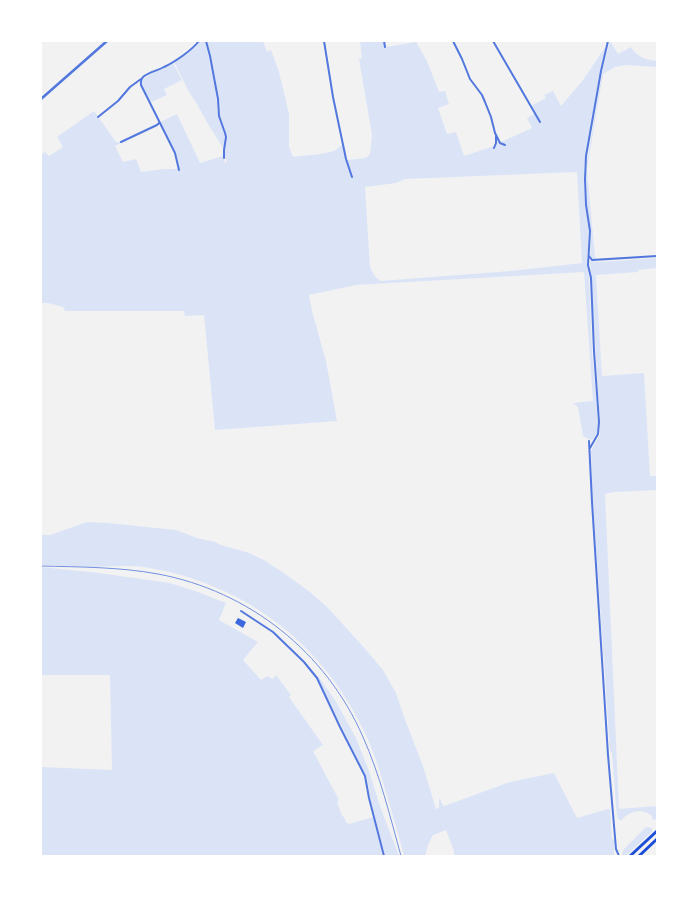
<!DOCTYPE html>
<style>
body{margin:0}
#map{position:relative;width:698px;height:897px;overflow:hidden;background:#f2f2f2;font-family:Lato,sans-serif}
canvas{display:block}
.frame{position:absolute;inset:0;border:42px solid #fff;pointer-events:none}
</style>
<div id="map">
<canvas width="698" height="897"></canvas>
<div class="frame"></div>
</div>
<script>
const context = document.querySelector('canvas').getContext('2d');
context.lineJoin = 'round';
function paint(path, color) {
  context.fillStyle = color;
  context.fill(path, 'evenodd');
}
function stroke(path, color, width, dash) {
  context.strokeStyle = color;
  context.lineWidth = width;
  context.lineCap = dash ? 'butt' : 'round';
  context.setLineDash(dash || []);
  context.stroke(path);
}
paint(new Path2D(`
 M200 41H205C210 60 213 79 217 98 218 104 217 109 218 114 220 127 228 133 223 148L208 124 197 104 189 92 174 62 195 47Z
 M206 41H263L267 52 271 50 279 72 289 114V147L293 157C306 155 321 155 334 151 338 149 339 146 344 144L347 160 366 158 370 154 372 135 359 59 362 58 360 41H385L386 47 416 42 427 61 439 92 445 91 449 104 438 108 447 134 456 132 464 156 494 146 495 144V133L496 132 501 142 532 128 527 118 535 113 531 106 546 98 544 95 553 91 561 106 583 80 606 46 600 71 584 168 585 205 589 231 587 261 589 278 592 351 598 423 597 433 593 439 590 440 583 436 578 407 573 403 593 401 584 272 356 285 309 295 312 311 326 361 337 421 215 430 204 315 185 316 184 311H65L63 307 48 303H41V155L45 152 49 156 63 147 57 137 94 111 116 142H121V143L115 146 123 162 136 159 141 172 164 169H176L179 166 176 153 160 122 177 114 200 163 223 156 225 163 227 162 225 158 224 150 226 137 219 116 214 80ZM577 172 582 263 511 271 380 281 374 275 370 267 365 187 396 183 405 179Z
 M610 41 618 54 631 47C637 57 646 60 657 61V67L626 65 615 67 603 74 587 169 595 257 598 259 657 257 600 261 593 259 590 256 591 232 587 209 586 168 602 72Z
 M173 63 182 80 164 89 167 95 151 102 141 85 142 80 155 71Z
 M657 258V268L638 270V272L596 275 602 376 644 373 650 476H657V490L614 492 605 494 619 809 657 806V819L652 820V816C642 807 629 811 622 820H619L617 817 612 753 610 751 592 489 591 451 600 434V422L590 262 591 261 601 262Z
 M87 522 108 523 176 530 197 538 215 542 221 545 249 553 264 560 288 576 310 592 328 608 360 643 383 670 396 693 404 717 423 766 436 809 439 808V799L441 800V802L444 806 510 782 554 773 577 818 608 809H610L612 839 614 840V856H454V851L446 830 433 835 428 845 425 856H404C398 832 391 809 384 786 379 768 373 750 365 733 322 642 244 583 144 567 126 565 108 567 91 567 74 567 58 565 41 565V535H50Z
 M41 567 99 573 170 583 198 592 226 603 219 620 258 642 243 660 261 680 267 676 273 679 276 675 291 695 289 697 323 745 313 751 339 800 337 802 342 816 344 817 346 822 349 824 373 817 383 856H41V767L112 770 110 675H41Z
 M318 676 335 700 356 738 369 771 380 806 399 856H385L370 798 367 778 317 677Z
 M646 827 652 828V832L627 855H622L623 850Z`), '#dbe4f7');
paint(new Path2D(`
 M238 618 246 622 243 628 235 623Z`), '#3d67dc');
stroke(new Path2D(`
 M206 41 210 56 218 99 219 116 225 133 226 137 224 150V158
 M324 41 333 97 346 159 352 177
 M384 41 385 47
 M453 41 462 59 470 79 482 95 485 102 491 117 495 133 500 143 505 145
 M493 41 540 122
 M41 42 42 41
 M98 117 118 101 130 87 141 79
 M121 142 157 125 159 123
 M494 148 496 143V136
 M179 170 175 153 141 85C141 81 140 80 143 77 149 72 157 71 164 67 175 62 192 50 199 41
 M589 256 592 260 657 256
 M589 441 592 502 608 755 616 849 619 856
 M590 448 598 434 599 422 594 351 591 278 588 265 590 231 586 205 585 179 586 156 597 94 601 71 608 41
 M241 611 273 632 304 662 317 678 340 727 365 776 369 798 384 856`), '#5277de', 2);
stroke(new Path2D(`
 M41 99 107 41`), '#5277de', 2.5);
stroke(new Path2D(`
 M630 856 657 831
 M639 856 657 839`), '#1d4ed8', 3);
stroke(new Path2D(`
 M41 566C80 567 120 567 158 574 249 591 326 652 363 737 380 775 390 816 401 856`), '#7290e2', 1);
</script>
